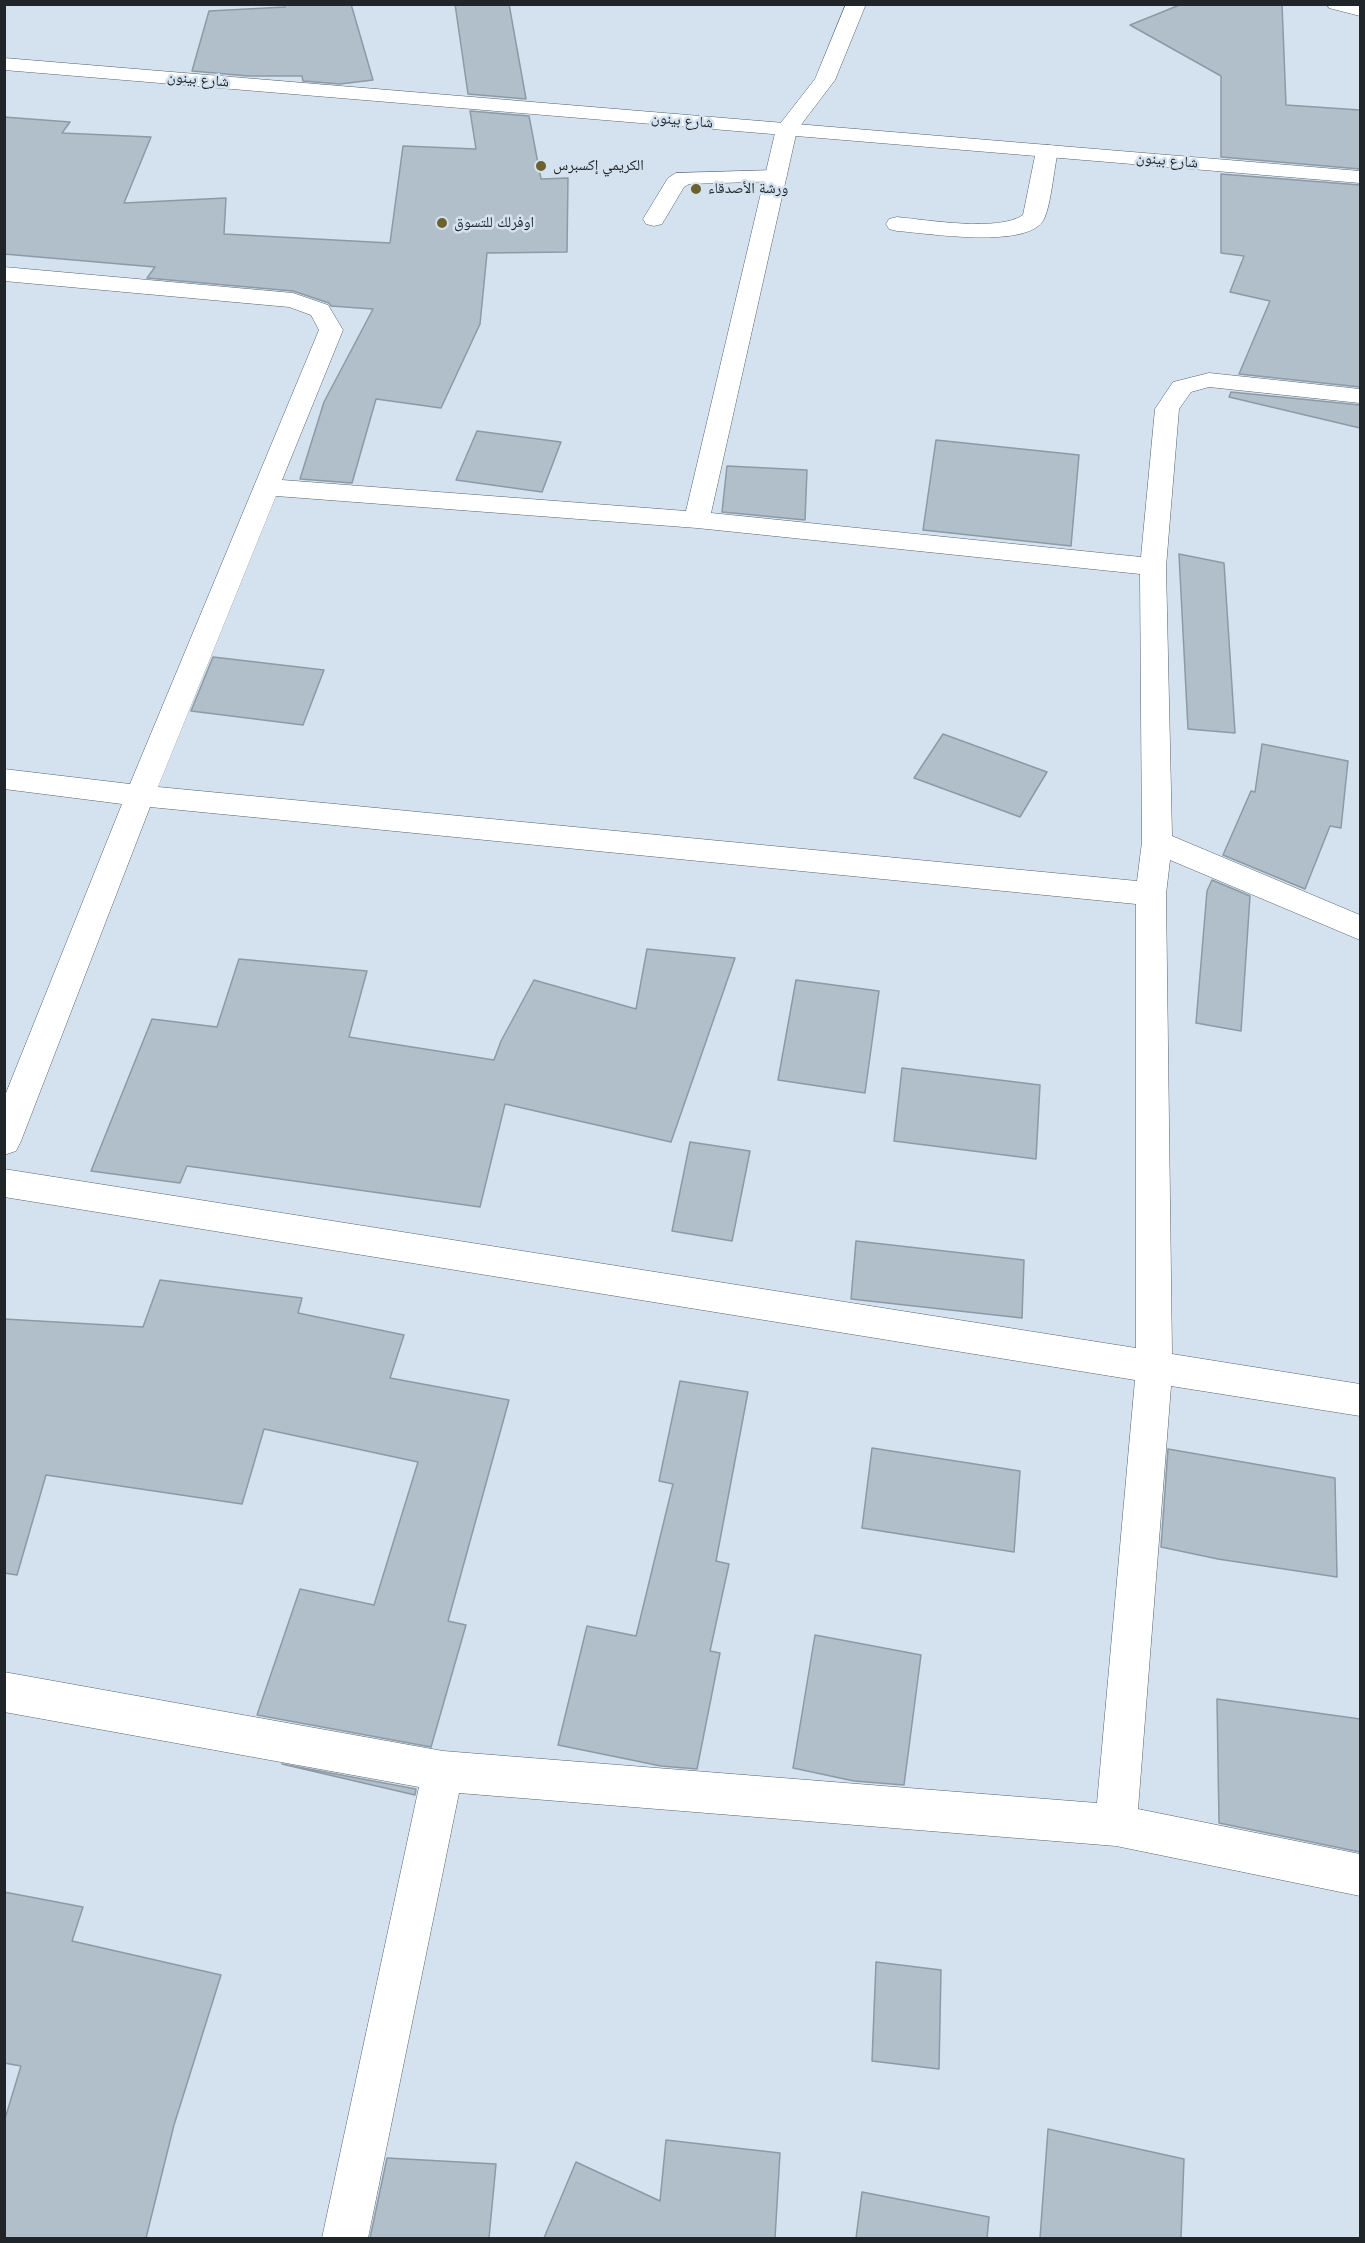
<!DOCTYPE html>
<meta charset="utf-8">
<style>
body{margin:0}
#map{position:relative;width:1365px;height:2243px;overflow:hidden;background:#d3e2ee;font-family:"DM Sans",sans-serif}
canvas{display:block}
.frame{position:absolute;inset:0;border:6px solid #20252a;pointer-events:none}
</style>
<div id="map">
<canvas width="1365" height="2243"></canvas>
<div class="frame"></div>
</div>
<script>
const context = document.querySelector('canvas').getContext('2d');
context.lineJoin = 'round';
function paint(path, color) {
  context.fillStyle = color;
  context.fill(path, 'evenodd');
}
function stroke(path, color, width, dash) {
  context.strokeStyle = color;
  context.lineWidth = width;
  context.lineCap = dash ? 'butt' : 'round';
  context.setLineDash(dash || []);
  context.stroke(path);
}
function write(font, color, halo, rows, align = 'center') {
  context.font = font + ' "DM Sans","Noto Naskh Arabic",sans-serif';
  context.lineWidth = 5;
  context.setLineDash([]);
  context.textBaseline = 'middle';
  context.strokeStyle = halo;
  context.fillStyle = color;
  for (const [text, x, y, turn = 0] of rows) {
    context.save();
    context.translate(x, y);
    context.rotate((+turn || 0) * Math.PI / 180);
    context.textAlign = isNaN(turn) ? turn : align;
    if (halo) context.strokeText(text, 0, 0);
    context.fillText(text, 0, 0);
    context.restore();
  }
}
const building = new Path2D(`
 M284 4H351L373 80 340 84 303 81 302 76H248L192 71 209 11 285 7Z
 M455 4H509L526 99 468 94Z
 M1182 4H1282L1286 105 1360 110V169L1221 157V76L1130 25Z
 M470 111 529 116 541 179 568 178 567 252 487 253 480 324 441 408 376 399 352 483 300 479 324 402 373 309 331 306 329 303 293 291 147 278 155 267 4 254V117L70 122 62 133 151 137 124 203 226 198 224 234 390 243 403 146 476 149Z
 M1221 174 1360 185V387L1239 374 1270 301 1230 292 1244 256 1221 253Z
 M1231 392 1360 405V428L1229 397Z
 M477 431 561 442 542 492 456 480Z
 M936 440 1079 455 1071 546 923 530Z
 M727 466 807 470 805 520 722 512Z
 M1179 554 1224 563 1235 733 1188 729Z
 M213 657 324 670 303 725 191 711Z
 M943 734 1047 772 1020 817 914 778Z
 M1262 744 1348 761 1341 828 1330 826 1305 889 1223 855 1251 791 1255 792Z
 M1212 880 1250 896 1241 1031 1196 1023 1207 891Z
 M647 949 735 958 671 1142 505 1104 480 1207 187 1166 180 1183 91 1171 152 1019 217 1027 239 959 367 971 349 1037 494 1060 501 1041 534 980 636 1009Z
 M796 980 879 991 865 1093 778 1080Z
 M902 1068 1040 1085 1036 1159 894 1141Z
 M690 1142 750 1151 732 1241 672 1231Z
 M856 1241 1024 1260 1022 1318 851 1299Z
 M160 1280 302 1298 298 1313 404 1335 390 1378 509 1400 448 1621 466 1625 431 1747 257 1715 300 1589 374 1605 418 1462 264 1429 242 1504 46 1475 17 1575 4 1573V1319L143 1327Z
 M680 1381 748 1392 716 1561 729 1564 710 1651 720 1653 697 1769 661 1766 558 1745 587 1626 636 1636 673 1484 659 1481Z
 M872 1448 1020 1471 1014 1552 862 1528Z
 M1168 1449 1335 1478 1337 1577 1218 1559 1161 1547Z
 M815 1635 921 1655 904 1785 854 1781 793 1768Z
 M1217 1699 1360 1719V1852L1219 1823Z
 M282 1764 416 1789 415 1795Z
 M4 1892 83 1907 72 1941 221 1975 174 2125 146 2238H4V2122L21 2066 4 2063Z
 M876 1962 941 1970 939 2069 872 2061Z
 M1048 2129 1184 2159 1181 2238H1040Z
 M666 2140 780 2153 775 2238H544L576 2162 660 2201Z
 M387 2158 496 2164 489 2238H370Z
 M862 2192 989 2217 987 2238H856Z`);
paint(building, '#b0bfca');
stroke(building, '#8c9aa5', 1.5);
const service = new Path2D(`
 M1047 145 1055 146 1058 151C1054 168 1051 205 1044 219 1029 250 926 233 897 231L889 229 886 224 889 219 897 217C928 220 999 232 1023 215L1036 151 1039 146Z
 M776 170 784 171 787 176 784 181 689 184 684 187 662 224 654 226 646 224 643 219 668 178 676 173Z`);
const minor = new Path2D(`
 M846 4H866L835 80 797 130 711 513 1141 557 1155 409 1173 382 1209 373 1360 389V403L1209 387 1191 392 1179 409 1166 567 1172 836 1360 915V940L1170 860 1166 894 1172 1354 1360 1384V1416L1171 1386 1138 1809 1360 1854V1896L1116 1846 459 1793 368 2238H322L419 1787 4 1712V1672L443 1751 1097 1803 1135 1380 4 1197V1169L1136 1348V904L150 807 21 1141 16 1151 4 1155V1098L122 804 4 789V769L130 784 319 330 311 315 289 307 4 281V267L293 293 328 305 343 330 282 480 686 511 776 129 815 79ZM276 496 697 528 1140 574 1142 842 1137 881 158 787Z
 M1327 4H1360V16L1329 8Z`);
const tertiary = new Path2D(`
 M4 58 1360 171V183L4 70Z`);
stroke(service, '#56646e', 1);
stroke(minor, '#56646e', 1);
stroke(tertiary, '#56646e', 1);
paint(service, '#fff');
paint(minor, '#fff');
paint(tertiary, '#fff');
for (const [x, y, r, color] of [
 [541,166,6,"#6d612e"],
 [696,189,6,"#6d612e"],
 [442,223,6,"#6d612e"]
]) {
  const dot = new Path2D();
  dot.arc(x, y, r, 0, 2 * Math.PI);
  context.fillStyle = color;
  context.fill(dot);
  stroke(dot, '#d3e2ee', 2);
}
write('15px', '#20252a', '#d3e2ee', [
 ["شارع بينون",198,80,5],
 ["شارع بينون",682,121,5],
 ["شارع بينون",1167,161,5]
]);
write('15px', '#20252a', '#d3e2ee', [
 ["الكريمي إكسبرس",553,166],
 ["ورشة الأصدقاء",708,189],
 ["اوفرلك للتسوق",454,223]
], 'left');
</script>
